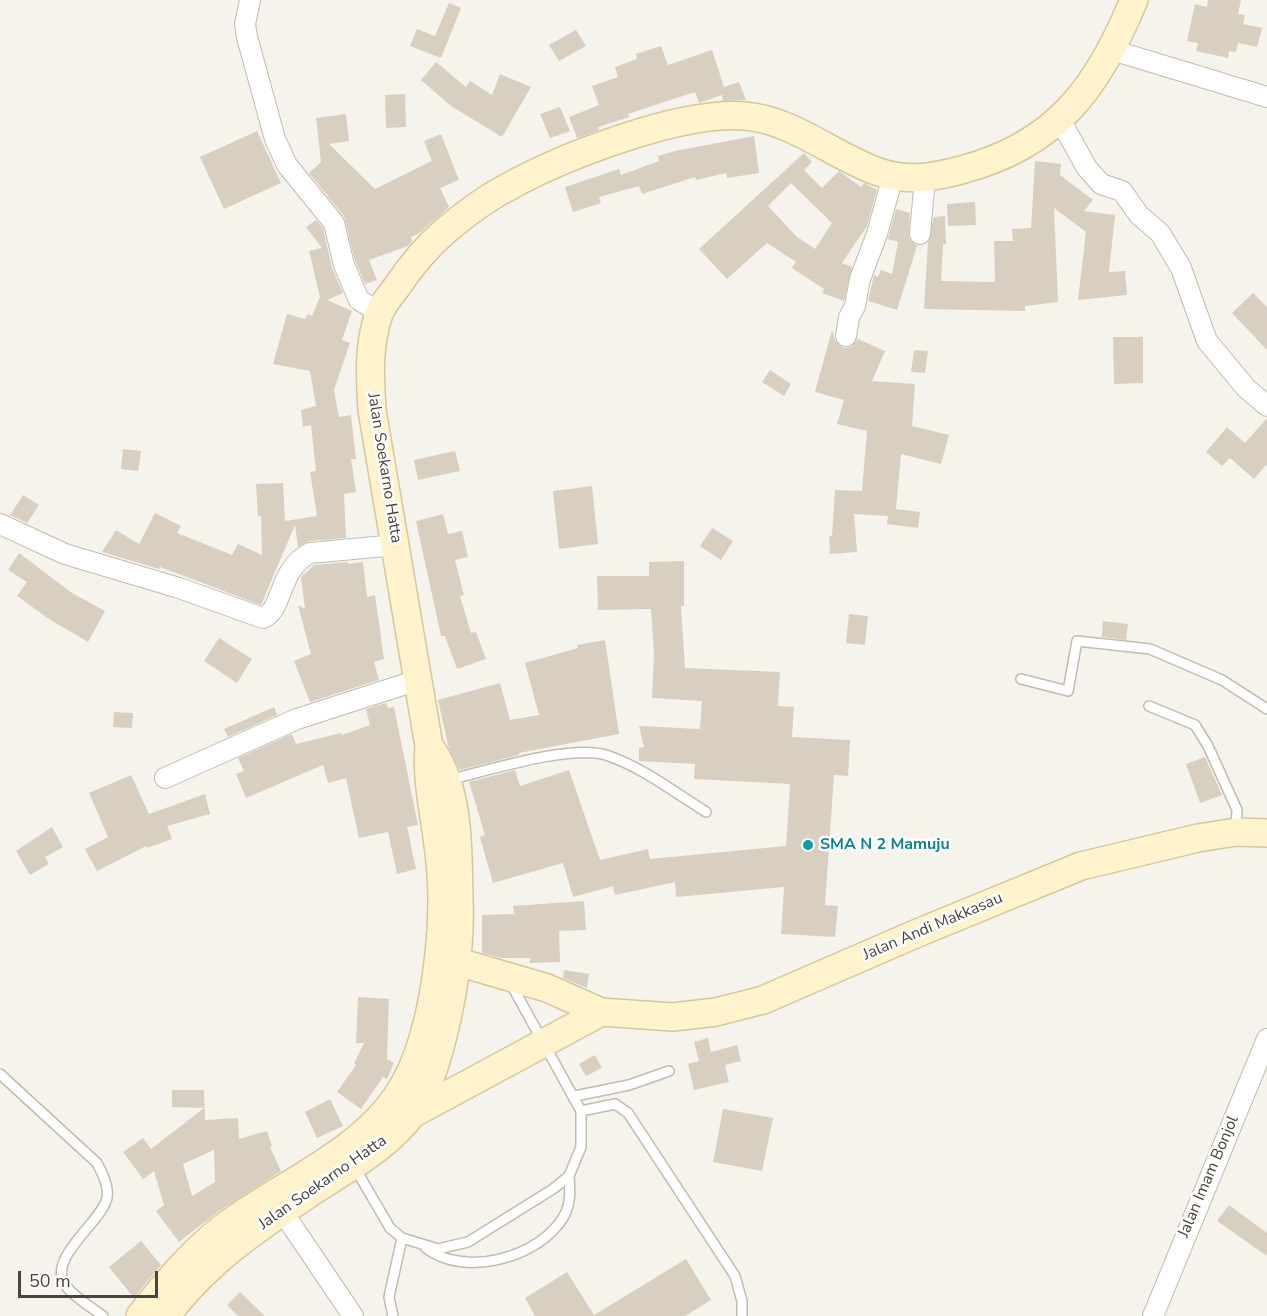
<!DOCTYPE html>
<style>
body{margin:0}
#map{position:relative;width:1267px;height:1316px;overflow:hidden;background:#f6f3ec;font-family:"Nunito Sans",sans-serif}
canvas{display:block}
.scale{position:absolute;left:18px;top:1271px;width:140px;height:27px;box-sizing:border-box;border:3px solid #4b4439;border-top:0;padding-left:8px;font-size:18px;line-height:21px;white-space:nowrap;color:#4b4439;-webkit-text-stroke:4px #fff;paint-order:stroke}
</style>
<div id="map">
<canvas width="1267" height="1316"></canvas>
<div class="scale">50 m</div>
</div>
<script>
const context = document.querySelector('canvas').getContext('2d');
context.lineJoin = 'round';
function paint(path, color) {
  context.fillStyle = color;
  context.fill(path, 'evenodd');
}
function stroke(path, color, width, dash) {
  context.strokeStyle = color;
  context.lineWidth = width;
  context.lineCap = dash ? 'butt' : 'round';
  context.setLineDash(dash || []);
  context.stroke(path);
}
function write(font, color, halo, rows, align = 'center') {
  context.font = font + ' "Nunito Sans",sans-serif';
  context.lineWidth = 5;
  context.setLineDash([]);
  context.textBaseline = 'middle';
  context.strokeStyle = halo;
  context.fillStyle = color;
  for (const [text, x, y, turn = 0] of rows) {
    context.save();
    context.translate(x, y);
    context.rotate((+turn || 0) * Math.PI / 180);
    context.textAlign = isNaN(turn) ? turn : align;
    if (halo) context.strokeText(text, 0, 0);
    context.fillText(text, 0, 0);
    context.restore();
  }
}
paint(new Path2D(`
 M1208 0H1241L1238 14 1245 15 1243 24 1262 28 1257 47 1238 43 1236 52 1229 51 1228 58 1196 51 1198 43 1187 41 1195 4 1207 7Z
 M449 3 461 8 441 58 410 46 417 29 435 36Z
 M576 30 586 46 559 61 549 45Z
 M661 46 668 65 712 50 724 87 739 82 746 100 723 101 722 95 699 103 695 92 628 114 629 117 598 127 599 130 577 138 569 117 599 105 592 86 618 77 615 67 637 59 636 54Z
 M436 62 466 87 470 81 492 95 500 74 531 87 502 137 451 106 421 80Z
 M405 94 406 127 386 128 385 95Z
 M560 107 570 131 550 138 540 114Z
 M346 114 349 141 329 144 375 189 432 161 424 141 441 134 459 180 440 188 449 207 418 234 411 237 412 241 408 246 369 260 377 280 365 284 355 261 344 216 309 173 321 162 316 118Z
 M257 131 281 183 224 209 200 157Z
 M754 136 759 173 727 178 726 173 696 180 695 177 642 194 639 186 599 197 601 203 573 212 565 187 619 169 621 175 659 161 658 156 675 151Z
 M804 153 812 162 804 170 822 188 839 171 861 187 864 183 877 190 867 226 842 263 852 267 844 301 822 293 824 289 792 268 796 262 767 243 727 279 699 249ZM791 183 832 223 815 249 796 236 768 206Z
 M1035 161 1061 164 1060 175 1093 200 1084 211 1115 215 1109 272 1125 271 1127 295 1078 300 1086 232 1054 208 1058 302 1025 306V311L924 309 928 242 934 217 945 216 946 244H943L941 281 995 282 994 241H1013L1012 229 1031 228Z
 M975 202 976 225 948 226 947 204Z
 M896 209 910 213 909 238 917 246 897 310 868 301 874 275 878 277 881 270 892 274 898 242 888 239Z
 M316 220 323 228 332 268 343 293 327 300 352 311 342 340 350 343 334 390 339 417 351 415 356 459H351L356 492 344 494 346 538 309 541 298 547 295 525 261 605 160 567 159 569 102 552 116 530 139 544 155 513 181 526 177 533 232 555 238 544 262 555 261 516H258L256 484 283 483 285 521 317 516 310 472 316 471 311 425 303 427 301 410 316 406 310 371 273 364 287 314 305 319 308 314 312 316 320 297 309 251 322 248 306 227Z
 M1253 293 1267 307V350L1232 313Z
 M832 330 835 341 844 348 851 347 858 339 885 351 872 381 915 384 912 426 949 435 941 464 901 454 896 509 920 512 918 528 887 524 888 516 854 514 857 552 830 554 829 536H832L835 490 862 491 867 431 837 424 844 400 815 392Z
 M1113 337H1143V383L1114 384Z
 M914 350 928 351 925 373 911 372Z
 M770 370 791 384 784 396 762 382Z
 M1267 418V464L1254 479 1230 458 1222 466 1206 452 1227 427 1245 443Z
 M123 449 141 451 138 471 121 469Z
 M455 451 460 471 418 480 414 460Z
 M592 486 598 544 559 549 553 491Z
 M23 495 39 505 27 523 10 515Z
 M443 514 448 534 462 531 468 557 455 560 464 595 460 596 471 633 476 632 486 659 457 669 445 636H441L416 521Z
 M712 528 733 541 721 560 700 546Z
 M19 553 72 593 105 611 88 642 49 619 17 596 27 582 8 570Z
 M684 561V606H681L685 668 780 672 778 706 794 707 792 737 850 740 848 776 834 775 825 905 838 906 835 937 781 934 784 887 676 897 675 882 615 895 613 886 573 897 563 863 493 883 480 837 485 835 469 782 515 770 520 786 569 770 600 860 648 849 650 859 786 846 790 784 694 779 695 764 639 761V748L644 747 639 726 700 729 702 701 652 698 654 654 651 609 598 610 597 576H649V562Z
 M348 562V564L363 562 367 597 375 595 384 659 374 662 379 680 310 702 294 661 311 654 298 605 305 609 301 577 314 565Z
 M849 614 868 616 865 645 846 643Z
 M1103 621 1128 624 1126 640 1102 637Z
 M219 638 252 659 237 683 204 661Z
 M605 640 619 734 519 753V755L460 770 449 749 438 700 500 683 510 720 539 715 525 663 578 648 577 645Z
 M386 703 388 708 394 707 418 825 407 827 416 869 397 874 388 832 359 838 346 778 328 783 323 765 246 798 236 774 244 771 238 758 292 734 296 744 341 733 342 735 370 725 366 709Z
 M274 707 277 715 228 737 224 729Z
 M114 712 133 713 132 728 113 727Z
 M1205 757 1222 795 1200 803 1186 764Z
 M131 775 149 814 205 794 210 814 167 826 172 839 147 848 146 846 97 871 85 849 108 837 89 793Z
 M52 827 63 847 45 857 49 864 30 875 16 851Z
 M584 901 586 930 559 931 560 962 530 963V958H501L482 953V915L514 914 513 906Z
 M564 970 589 974 587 988 563 978Z
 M358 997 389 999 387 1059 394 1063 387 1079 383 1077 361 1109 337 1092 356 1065 354 1063 364 1043H356Z
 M708 1038 711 1052 737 1045 741 1061 725 1065 729 1082 694 1090 688 1064 699 1061 694 1042Z
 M595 1055 602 1068 586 1076 579 1064Z
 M172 1090H204L205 1120 238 1118 239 1139 267 1131 272 1146 270 1147 281 1171 219 1211 179 1242 156 1211 164 1205 154 1171 143 1179 123 1152 143 1138 151 1149 204 1108 172 1107ZM214 1150 215 1182 192 1196 183 1164Z
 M330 1099 343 1126 317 1138 305 1112Z
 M723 1109 773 1118 762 1171 713 1162Z
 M1229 1205 1267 1233V1256L1217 1221Z
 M141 1241 161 1265 134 1298 109 1267Z
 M686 1259 711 1300 685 1316H535L525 1298 567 1272 594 1315Z
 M240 1292 265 1316H238L227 1305Z`), '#d8cfc1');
const lane = new Path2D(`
 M1021 679 1068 691 1077 641 1150 649 1222 680 1267 709
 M1149 706 1195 725 1208 746 1237 810 1236 829
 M448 780C487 771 570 744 606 755 642 767 674 792 706 812
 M0 1074 97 1163C102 1173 109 1185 107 1198 102 1222 45 1259 66 1286 75 1298 91 1307 103 1316
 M575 1096 629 1085 669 1071
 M581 1111 615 1104 628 1113 735 1276 742 1301V1316
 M355 1168 390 1228 402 1238 438 1249 468 1242 553 1189 569 1176 581 1147V1111L511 984
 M426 1248C464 1278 540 1258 564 1216 571 1204 570 1190 569 1176
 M393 1316 389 1297 402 1238`);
const street = new Path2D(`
 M250 0 245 24 247 37 275 139 287 165 334 223 344 265 359 300 379 312
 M1112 50 1267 97
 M1060 120 1087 168 1101 184 1122 191 1139 215 1160 233 1181 268 1207 341 1246 388 1267 406
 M920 234 925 178
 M846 336 849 317 855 306 860 279 877 234 893 176
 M0 524 65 554 179 588 263 618C283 611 278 569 310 553L396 545
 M165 778 297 719 418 680
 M276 1202 353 1316
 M1153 1316 1267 1039`);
const secondary = new Path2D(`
 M439 952 458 962 547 988 601 1012 673 1017 716 1012 763 1000 920 932 1081 866 1198 838 1236 832 1267 833
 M414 1113 601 1012
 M140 1316C166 1283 194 1249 228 1224 281 1185 360 1152 397 1096 424 1057 434 1000 439 954 443 918 443 880 438 845 434 811 426 780 429 746L372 410C370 377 368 345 379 314 382 305 390 296 396 288 410 267 425 248 445 231 464 215 485 199 508 187 564 156 680 111 745 116 793 120 832 155 876 171 904 182 932 178 961 170 1057 145 1097 88 1134 0
 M166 1316C208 1261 253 1231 310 1193 346 1169 386 1149 413 1113 427 1095 432 1072 439 1051 453 1000 461 952 459 899 458 851 460 791 432 750`);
stroke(lane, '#c2bbae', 12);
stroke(street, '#c2bbae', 22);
stroke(secondary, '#d6c79b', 30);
stroke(lane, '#fff', 9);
stroke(street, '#fff', 20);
stroke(secondary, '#fff3cd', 27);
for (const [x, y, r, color] of [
 [808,845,6,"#0f9aa8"]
]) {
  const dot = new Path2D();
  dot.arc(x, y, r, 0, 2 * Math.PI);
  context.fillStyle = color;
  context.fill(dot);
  stroke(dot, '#fff', 2);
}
write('16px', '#4b4439', '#fff', [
 ["Jalan Soekarno Hatta",384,468,81],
 ["Jalan Andi Makkasau",933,927,-23],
 ["Jalan Imam Bonjol",1209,1177,-67],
 ["Jalan Soekarno Hatta",323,1183,-35]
]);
write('bold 16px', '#0d838f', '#fff', [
 ["SMA N 2 Mamuju",820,845]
], 'left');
</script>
